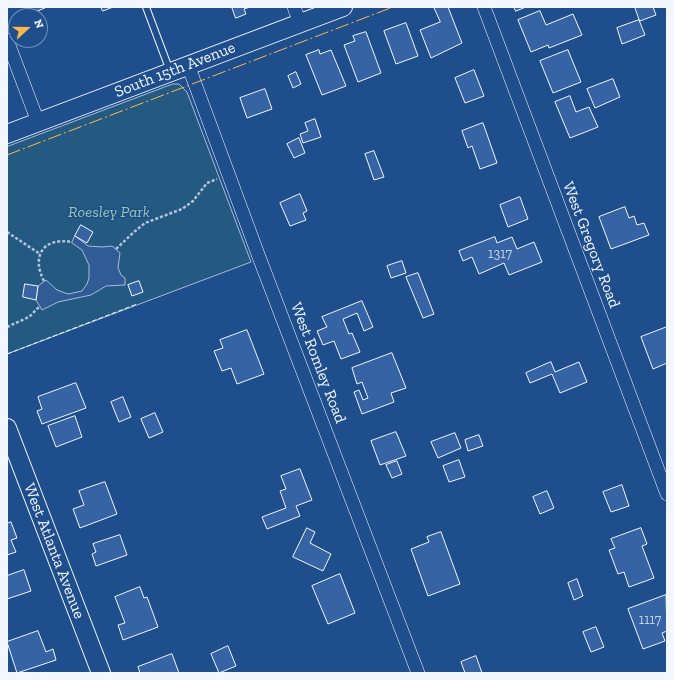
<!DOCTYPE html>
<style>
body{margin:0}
#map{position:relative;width:674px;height:680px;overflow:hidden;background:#1f4e8c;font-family:"Zilla Slab",serif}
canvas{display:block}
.frame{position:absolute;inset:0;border:8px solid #f2f6ff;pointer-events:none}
.north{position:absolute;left:8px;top:8px;width:40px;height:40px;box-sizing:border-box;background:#1f4e8c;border:1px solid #7391ba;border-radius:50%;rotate:69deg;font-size:11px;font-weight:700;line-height:16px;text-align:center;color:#f2f6ff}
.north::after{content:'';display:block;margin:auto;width:14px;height:18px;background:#ffb74d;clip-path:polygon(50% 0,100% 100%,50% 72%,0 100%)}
</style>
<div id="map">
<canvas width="674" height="680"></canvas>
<div class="frame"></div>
<div class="north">N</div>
</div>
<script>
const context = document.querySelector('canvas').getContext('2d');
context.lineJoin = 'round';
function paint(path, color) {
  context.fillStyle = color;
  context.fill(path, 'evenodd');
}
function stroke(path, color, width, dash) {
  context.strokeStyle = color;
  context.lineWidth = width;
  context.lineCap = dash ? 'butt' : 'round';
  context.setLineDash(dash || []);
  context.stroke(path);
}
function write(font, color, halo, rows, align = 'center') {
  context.font = font + ' "Zilla Slab",serif';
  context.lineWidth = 3;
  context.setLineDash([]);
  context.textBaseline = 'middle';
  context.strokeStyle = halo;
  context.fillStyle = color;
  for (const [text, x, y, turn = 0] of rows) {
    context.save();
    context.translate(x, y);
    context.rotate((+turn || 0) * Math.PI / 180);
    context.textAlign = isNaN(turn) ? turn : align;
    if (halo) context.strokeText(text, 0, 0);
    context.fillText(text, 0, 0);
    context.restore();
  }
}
const green = new Path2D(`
 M173 84H179L187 92 251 262 7 354V147Z`);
paint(green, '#245a82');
stroke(green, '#a8bbd7', 1);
const parking = new Path2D(`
 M75 236 88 246 102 247 112 246 120 253 118 268 121 275 125 278V285L106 286 91 295 58 302 42 310 36 300 38 286 46 280 57 290 68 294 82 291 87 284 89 278V265L82 250 72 243Z`);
paint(parking, '#305b95');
stroke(parking, '#a8bbd7', 1);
const building = new Path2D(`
 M30 7H47L33 13Z
 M101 7H113L103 11Z
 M232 7H250L244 9 246 14 236 18Z
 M434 7H448L462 43 431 58 420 30 440 22Z
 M514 7H526L516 11Z
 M635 7H653L656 15 640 21Z
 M540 11 546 25 573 14 582 35 549 48 548 45 531 52 518 20Z
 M639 20 645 35 622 44 617 28Z
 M406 23 418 56 396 64 384 31Z
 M366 32 381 73 358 82 344 45 355 41 353 36Z
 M319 50 320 54 331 50 346 86 322 95 306 55Z
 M568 50 581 82 553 93 540 61Z
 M474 70 484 96 465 103 455 78Z
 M296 72 301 84 293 88 288 76Z
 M613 79 620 97 595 108 587 89Z
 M265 89 272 109 247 118 240 98Z
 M570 96 576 112 589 107 598 127 570 138 555 102Z
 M315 119 321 137 303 143 300 134 308 131 305 123Z
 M483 123 497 163 480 169 472 146 468 148 462 131Z
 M299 138 305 153 294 158 287 144Z
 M374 151 384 177 374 180 365 154Z
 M300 194 307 211 303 213 306 220 290 226 280 203Z
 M520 197 528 219 508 227 500 205Z
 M625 207 629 218 634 216 637 225 644 223 649 235 611 249 599 217Z
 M81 225 93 232 87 243 75 236Z
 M495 237 497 243 512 237 517 249 534 242 542 262 509 275 504 263 479 274 472 257 463 261 459 251Z
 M402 261 406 273 391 278 387 266Z
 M418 273 434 314 423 318 406 277Z
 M139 281 143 292 132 296 128 285Z
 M25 284 38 286 36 300 23 297Z
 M362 301 373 327 364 331 357 313 343 319 349 334 352 333 360 352 341 359 334 341 323 345 317 331 327 327 322 317Z
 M667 327V363L653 369 641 337Z
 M247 330 264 374 237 384 231 368 222 371 214 351 223 348 220 340Z
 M392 353 406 388 391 393 394 402 362 414 354 392 359 390 363 400 368 398 362 382 357 384 352 368Z
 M551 362 555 372 579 362 587 382 560 393 552 374 530 383 526 373Z
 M76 383 86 408 42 424 37 411 42 409 38 397Z
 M123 397 131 417 119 422 111 402Z
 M155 413 163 432 149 438 141 419Z
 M75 416 82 437 56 447 48 426Z
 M396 432 406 456 380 465 371 441Z
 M455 433 461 448 438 458 431 442Z
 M479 435 483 446 468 451 465 440Z
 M459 460 465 477 449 482 443 466Z
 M397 461 402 474 392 478 386 465Z
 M300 469 312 500 296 506 300 516 267 529 262 517 286 508 280 491 286 489 281 476Z
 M105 482 117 514 80 528 73 509 84 505 79 491Z
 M622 485 629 506 611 512 603 492Z
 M547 491 554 508 540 514 533 497Z
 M11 522 17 538 11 540 16 552 7 555V524Z
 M307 528 315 532 310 543 331 554 323 571 293 557Z
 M641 528 647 544 642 546 654 578 629 587 624 572 618 574 609 550 615 548 611 539Z
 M441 532 460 584 428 596 411 549 429 542 427 537Z
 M120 535 127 555 96 566 92 554 96 552 93 544Z
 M24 570 31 591 7 599V576Z
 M340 574 355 613 328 624 312 586Z
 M577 579 583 596 574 600 568 583Z
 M140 587 144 598 147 597 158 627 123 640 118 625 125 623 115 597Z
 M666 595 667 631 662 633 665 641 643 649 628 609Z
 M596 627 604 647 591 652 583 632Z
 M38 631 46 652 53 649 56 660 17 673 7 642Z
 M228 646 236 666 219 673 211 654Z
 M172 654 179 673H140L138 667Z
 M476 656 482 673H465L461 662Z`);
paint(building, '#3563a3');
stroke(building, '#f2f6ff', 1);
const lane = new Path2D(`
 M146 7 170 71`);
const street = new Path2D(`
 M294 7 300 23
 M484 7 667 494
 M7 40 38 122
 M188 65 259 257 418 673`);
const secondary = new Path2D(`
 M7 134 343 7
 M7 428 101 673`);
stroke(lane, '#f2f6ff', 8);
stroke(street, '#f2f6ff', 14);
stroke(secondary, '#f2f6ff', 20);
stroke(new Path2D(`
 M7 232 40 254
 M116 249 134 232 145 223 182 209 193 201 207 183 217 179
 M44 281C31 256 43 237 72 242
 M7 327 29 317 40 306`), '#b3c4dc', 2.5, [3, 2]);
stroke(lane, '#1f4e8c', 6);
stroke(street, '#1f4e8c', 13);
stroke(secondary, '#1f4e8c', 18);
stroke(new Path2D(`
 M7 354 137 304`), '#f2f6ff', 1, [5, 2]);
stroke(new Path2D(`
 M7 155 393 7`), '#ffb74d', 1, [14, 3, 2, 3]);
write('14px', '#c3d1e8', null, [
 ["1317",500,254],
 ["1117",650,620]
]);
write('16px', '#f2f6ff', '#1f4e8c', [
 ["South 15th Avenue",175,70,-21],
 ["West Gregory Road",591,245,69],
 ["West Romley Road",318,363,69],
 ["West Atlanta Avenue",54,551,69]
]);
write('italic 16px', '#97c8a6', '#1f4e8c', [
 ["Roesley Park",109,212]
]);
</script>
